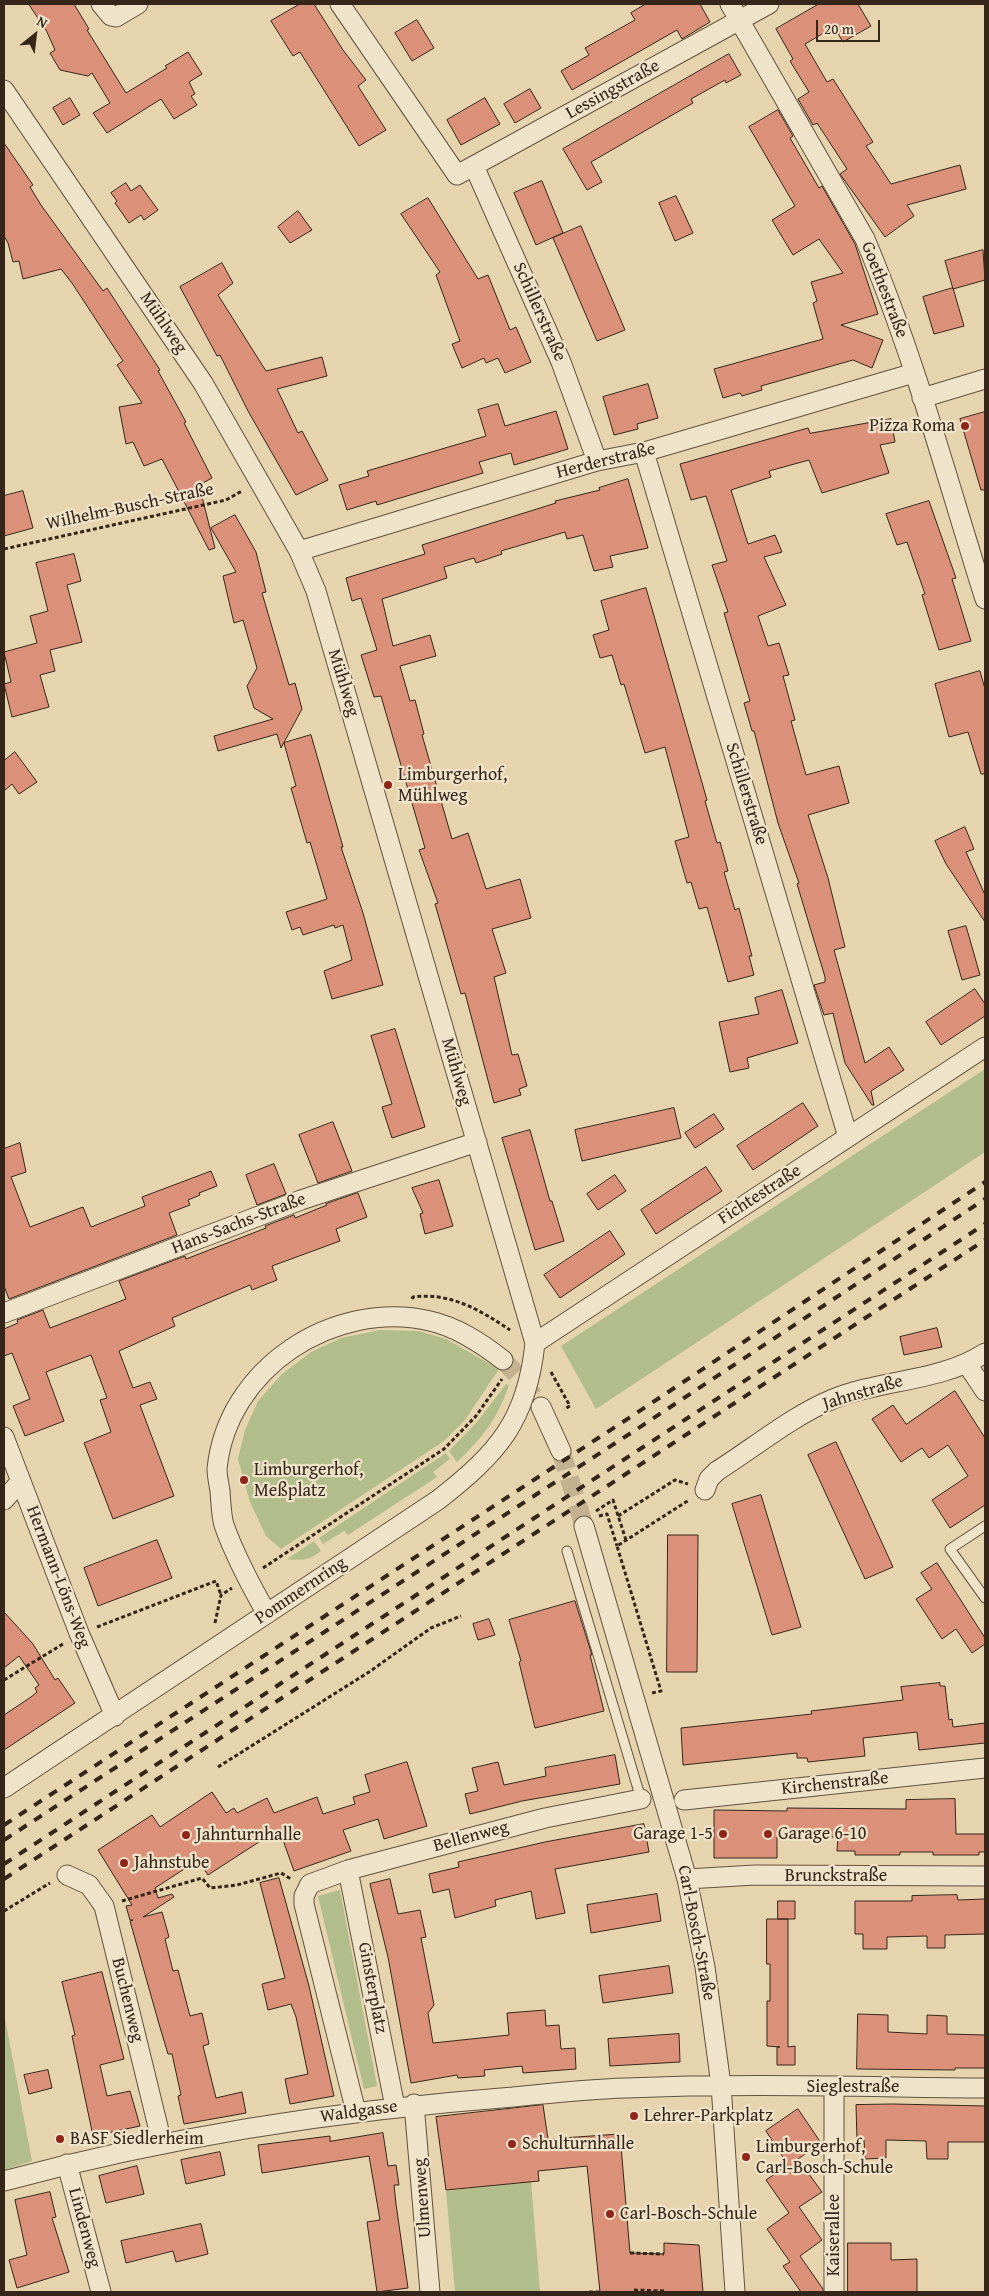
<!DOCTYPE html>
<meta charset="utf-8">
<style>
body{margin:0}
#map{position:relative;width:989px;height:2296px;overflow:hidden;background:#e6d4ae;font-family:"Gentium Book Plus",serif}
canvas{display:block}
.frame{position:absolute;inset:0;border:5px solid #352619;pointer-events:none}
.north{position:absolute;left:10px;top:10px;width:50px;height:50px;-webkit-text-stroke:4px #efe3ca;paint-order:stroke;rotate:29deg;font-size:14px;font-weight:700;line-height:20px;text-align:center;color:#352619}
.north::after{content:'';display:block;margin:auto;width:18px;height:22px;background:#352619;clip-path:polygon(50% 0,100% 100%,50% 72%,0 100%)}
.scale{position:absolute;left:816px;top:20px;width:64px;height:22px;box-sizing:border-box;border:2px solid #352619;border-top:0;padding-left:6px;font-size:15px;line-height:18px;white-space:nowrap;color:#352619;-webkit-text-stroke:4px #efe3ca;paint-order:stroke}
</style>
<div id="map">
<canvas width="989" height="2296"></canvas>
<div class="frame"></div>
<div class="north">N</div>
<div class="scale">20 m</div>
</div>
<script>
const context = document.querySelector('canvas').getContext('2d');
context.lineJoin = 'round';
function paint(path, color) {
  context.fillStyle = color;
  context.fill(path, 'evenodd');
}
function stroke(path, color, width, dash) {
  context.strokeStyle = color;
  context.lineWidth = width;
  context.lineCap = dash ? 'butt' : 'round';
  context.setLineDash(dash || []);
  context.stroke(path);
}
function write(font, color, halo, rows, align = 'center') {
  context.font = font + ' "Gentium Book Plus",serif';
  context.lineWidth = 4.5;
  context.setLineDash([]);
  context.textBaseline = 'middle';
  context.strokeStyle = halo;
  context.fillStyle = color;
  for (const [text, x, y, turn = 0] of rows) {
    context.save();
    context.translate(x, y);
    context.rotate((+turn || 0) * Math.PI / 180);
    context.textAlign = isNaN(turn) ? turn : align;
    if (halo) context.strokeText(text, 0, 0);
    context.fillText(text, 0, 0);
    context.restore();
  }
}
paint(new Path2D(`
 M985 1069V1152L596 1409 561 1346Z
 M380 1330 419 1331 446 1339 499 1369 465 1420 444 1441 281 1549 266 1536 250 1502 238 1459 245 1430 258 1401 282 1374 311 1352 341 1338Z
 M506 1384 509 1385C497 1420 483 1437 457 1462L449 1451 478 1421Z
 M446 1453 450 1459 433 1472 437 1477 348 1535 344 1531 323 1544 319 1538Z
 M314 1541 321 1551C310 1560 301 1561 287 1559Z
 M340 1890 377 2086 364 2089 318 1896Z
 M4 2013 32 2161 4 2170Z
 M531 2181 540 2292H455L446 2191Z`), '#b2bd8c');
const building = new Path2D(`
 M29 4H74L89 29 87 30 126 93 167 68 165 66 188 52 202 74 189 82 195 94 191 96 197 105 174 119 161 99 107 133 93 113 110 103 92 73 88 76 60 70 50 53 55 50 47 32Z
 M300 4H314L343 50 366 80 358 86 386 130 359 146 300 52 293 56 271 21Z
 M646 4H700L710 22 682 39 677 30 572 90 561 71 589 55 585 48 635 20 631 13Z
 M819 4H858L871 26 843 42 834 27 805 44 827 82 833 79 873 142 866 146 891 184 960 165 966 189 907 205 914 216 885 237 840 174 847 169 817 123 813 125 798 99 809 92 790 61 793 59 776 29Z
 M417 20 434 48 412 61 395 33Z
 M729 54 741 75 726 83 725 80 691 99 693 103 591 162 602 182 587 190 563 149Z
 M530 89 541 108 515 123 504 104Z
 M70 98 80 115 63 125 53 108Z
 M485 98 500 124 461 145 447 120Z
 M778 110 793 136 790 138 819 188 822 186 855 244 878 314 841 325 883 340 872 368 853 360 761 386 762 390 742 396 740 393 723 398 714 369 823 339 813 303 817 301 811 282 843 273 819 239 793 255 772 220 795 206 749 127Z
 M4 143 33 185 30 187 41 205 103 291 107 288 160 370 158 371 186 422 184 423 212 478 199 485 215 548 209 550 162 459 144 466 133 442 126 444 119 407 142 403 117 365 123 361 72 283 61 269 23 279 19 261 13 262 8 243 4 236Z
 M542 181 563 233 536 245 514 193Z
 M126 183 131 191 140 185 158 210 144 220 141 215 129 223 115 203 117 201 111 193Z
 M676 196 693 233 675 241 659 203Z
 M428 198 478 279 488 275 510 330 516 327 531 362 505 373 498 358 486 363 484 358 462 368 452 344 460 341 436 275 440 272 401 214Z
 M298 211 312 230 290 243 278 227Z
 M581 226 625 330 597 341 553 238Z
 M983 250 985 280 953 289 945 261Z
 M222 263 233 283 218 295 266 371 322 357 327 376 277 389 298 433 302 431 328 480 296 495 248 411 220 355 217 356 180 287Z
 M953 288 964 326 934 334 923 297Z
 M648 384 658 418 637 424 638 429 614 435 603 397Z
 M498 404 505 426 556 411 568 449 514 465 511 453 479 462 483 473 377 505 376 501 347 510 339 485 369 476 367 471 486 436 478 410Z
 M985 412V490H981L960 419Z
 M891 419 895 442 880 445 889 473 822 493 809 460 769 471 771 477 731 490 748 544 775 535 782 552 764 557 786 605 758 616 768 646 779 643 789 675 783 676 795 720 791 721 806 775 839 766 849 803 808 815 828 878 845 947 834 950 865 1063 889 1047 904 1070 871 1091 874 1105H872L845 1063 833 1013 824 1015 814 985 825 982V977L797 884 799 883 778 823 754 731H752L744 703 750 701 724 613 728 612 712 565 727 561 706 496 691 500 680 464 808 428 810 433Z
 M628 479 648 548 610 556 613 567 594 571 583 535 567 539 565 532 501 551 502 554 476 563 474 558 444 567 447 578 382 599 393 646 430 635 436 656 400 666 410 701 415 700 424 734 422 735 452 839 468 833 486 889 520 879 531 918 492 929 506 973 494 977 512 1055 518 1054 527 1086 519 1089 521 1095 494 1103 465 993 461 994 435 904 438 903 419 850 425 848 381 696 374 697 361 655 377 650 361 598 352 601 346 578 425 554 422 545 556 503 555 501 600 490 599 488Z
 M23 491 33 528 4 536V496Z
 M929 501 956 578 952 579 971 641 939 650 922 595 925 594 907 542 897 545 886 514Z
 M235 515 256 552 266 592 262 593 289 685 295 683 302 709 281 748 277 734 218 751 214 736 273 719 254 708 247 686 257 668 243 620 234 623 223 576 236 572 211 528Z
 M74 554 81 581 67 585 82 642 50 650 55 671 40 675 49 707 12 717 4 684 11 682 4 652 37 643 30 616 48 611 36 563Z
 M646 588 707 800 705 801 717 843 720 842 728 871 724 872 735 910 739 908 752 956H749L754 975 728 982 707 907 699 909 691 882 687 883 675 841 689 837 665 747 645 753 624 684 621 685 612 655 600 658 593 635 609 630 601 601Z
 M980 671 985 689V774H981L968 732 949 737 935 684Z
 M311 735 343 847H341L363 913 383 985 332 999 324 971 352 960 343 925 335 928 334 925 303 935 300 927 292 930 286 912 327 899 310 842 307 843 291 788 296 786 284 743Z
 M15 752 37 782 19 794 12 784 4 791V761Z
 M965 827 974 849 966 852 985 895V922L946 864 935 841Z
 M966 926 980 975 962 980 948 931Z
 M975 989 985 1004V1016L941 1045 926 1022Z
 M782 990 798 1043 747 1058 749 1068 730 1072 719 1022 759 1014 755 998Z
 M395 1029 425 1127 392 1138 382 1107 392 1104 371 1036Z
 M803 1103 818 1126 753 1170 737 1146Z
 M674 1108 681 1138 582 1161 575 1130Z
 M714 1114 724 1129 695 1148 685 1133Z
 M333 1122 352 1171 318 1183 299 1135Z
 M530 1130 550 1201H552L564 1241 535 1250 502 1138Z
 M20 1143 26 1172 11 1177 30 1227 83 1207 91 1227 145 1206 142 1197 211 1171 217 1186 199 1193 200 1195 188 1200 190 1205 169 1213 177 1235 9 1299 4 1286V1149Z
 M274 1164 286 1194 257 1205 246 1175Z
 M706 1167 722 1191 656 1234 641 1210Z
 M615 1175 626 1191 598 1210 587 1194Z
 M439 1180 453 1226 425 1234 420 1214 423 1213 412 1188Z
 M358 1193 367 1217 336 1229 340 1241 272 1266 277 1280 252 1290 250 1285 172 1318 175 1326 119 1351 133 1388 150 1382 157 1399 140 1405 174 1496 113 1519 84 1443 111 1432 100 1400 107 1398 91 1355 46 1372 64 1421 25 1436 13 1406 30 1399 12 1353 4 1356V1329L18 1323 17 1320 43 1310 50 1328 126 1299 119 1281 185 1256 186 1259 266 1228 265 1226 294 1215 295 1218 327 1205 326 1204Z
 M610 1231 625 1254 560 1298 544 1275Z
 M937 1328 942 1347 904 1355 900 1337Z
 M955 1391 985 1438V1505L950 1528 932 1500 968 1476 948 1445 929 1458 922 1448 901 1462 872 1419 893 1405 906 1424Z
 M836 1442 893 1567 865 1579 808 1455Z
 M761 1495 801 1627 772 1635 732 1504Z
 M668 1535H698L697 1672H667Z
 M157 1540 172 1578 98 1606 84 1568Z
 M937 1563 985 1638V1644L972 1653 956 1629 942 1639 916 1599 932 1589 921 1573Z
 M575 1601 592 1655H590L604 1711 535 1728 519 1662 521 1661 509 1620Z
 M4 1612 33 1644 55 1680 58 1678 75 1703 4 1750V1715L31 1697 37 1692 35 1688 39 1685 19 1656 4 1668Z
 M489 1619 495 1635 478 1640 473 1624Z
 M940 1683V1686H945L949 1720 952 1719 953 1727 985 1723V1743L919 1750 917 1732 863 1738 865 1756 808 1762 807 1758H797V1753L683 1765 681 1728 812 1714 811 1711 903 1700 901 1687Z
 M615 1755 620 1784 522 1801 470 1814 465 1794 478 1791 472 1768 498 1762 504 1785 546 1776 545 1768Z
 M407 1762 427 1826 384 1839 378 1819 343 1830 351 1851 294 1871 279 1829 208 1875 198 1860 155 1888 158 1898 172 1894 174 1897 143 1917 162 1912 169 1937 165 1939 173 1971 178 1970 190 2016 202 2013 209 2044 203 2046 216 2098 242 2092 246 2113 184 2124 178 2096 181 2095 172 2054H168L159 2024 130 1921 133 1920H130L126 1906 132 1905 98 1850 152 1815 160 1827 212 1792 226 1813 234 1808 237 1813 267 1798 274 1813 317 1797 323 1814 355 1804 353 1797 370 1792 365 1775Z
 M955 1799 956 1834H985V1852H979V1855H933V1852H900V1855H855V1851H837L838 1837H777V1858H714V1810L787 1811V1808L906 1809V1800Z
 M644 1824 649 1852 555 1869 565 1913 536 1919 531 1891 495 1900 496 1906 455 1918 449 1889 433 1893 429 1874 459 1867 458 1862 545 1842Z
 M279 1878 309 1986 334 2096 290 2104 285 2079 308 2074 296 2017 291 2004 268 2010 262 1984 285 1978 260 1883Z
 M390 1879 398 1914 420 1910 426 1937 421 1938 434 2005 428 2013 433 2043 509 2035 507 2013 545 2010 546 2026 559 2025 561 2049 575 2048 576 2069 523 2073 522 2066 484 2070 485 2076 458 2078 457 2075 411 2083 388 1957 370 1884Z
 M657 1894 661 1921 591 1933 587 1905Z
 M957 1895 958 1900 985 1899V1934L945 1935V1948H927V1936L887 1937V1949H863V1934H855V1901H912V1896Z
 M778 1901H795V1919H778Z
 M767 1919H788V2047L795 2046V2065H777V2047H780L767 2046V2001H770V1964H767Z
 M669 1966 673 1993 603 2003 599 1976Z
 M102 1972 124 2059 100 2065 107 2096 130 2091 140 2126 93 2136 72 2036 75 2035 62 1982Z
 M858 2014 888 2015V2032L927 2034V2015L947 2016V2034L985 2035V2068H955V2070L857 2069Z
 M679 2034 680 2062 610 2066 608 2039Z
 M48 2070 52 2088 29 2094 24 2075Z
 M893 2104 985 2106V2142H948V2159H927L926 2141 886 2140V2158L865 2159 864 2140H857L856 2105Z
 M543 2105 548 2139 620 2134 630 2253 664 2254V2243L699 2245 703 2292H600L587 2166 538 2171 539 2181 446 2190 436 2117Z
 M798 2109 821 2143 798 2159 822 2192 799 2207 822 2240 800 2256 823 2289V2292H801L783 2266 790 2262 767 2229 789 2213 766 2180 788 2165 766 2131Z
 M383 2133 388 2166 396 2165 399 2185H394L396 2204 408 2288 377 2292 367 2222 380 2220 369 2156 262 2173 258 2145 330 2136V2141Z
 M220 2152 225 2175 186 2184 181 2160Z
 M137 2166 144 2194 106 2203 99 2176Z
 M50 2192 56 2217 52 2218 69 2272 17 2288 9 2260 27 2255 15 2200Z
 M201 2224 208 2254 176 2262 173 2251 126 2263 121 2241Z
 M848 2243H891V2260L917 2259V2292H848Z`);
paint(building, '#db9179');
stroke(building, '#352619', 1);
stroke(new Path2D(`
 M503 1360 523 1381 541 1407
 M561 1451 584 1526`), '#c3b190', 19, [19, 9]);
const lane = new Path2D(`
 M985 1526 950 1549 985 1598
 M567 1551 641 1799`);
const street = new Path2D(`
 M101 4 111 16 116 17 138 4
 M340 4 457 175 769 4
 M730 4 865 239C914 355 947 479 985 599
 M4 90 203 383 299 551 316 591 535 1343C527 1421 498 1453 438 1500L4 1788
 M474 166 561 362 597 461
 M922 398 985 379
 M644 452 848 1137
 M299 551 597 461 644 452 914 373
 M4 1313 301 1200 477 1142
 M535 1343 985 1047
 M967 1364 985 1391
 M541 1407 561 1451
 M4 1437 79 1633 115 1716
 M705 1490 709 1479 717 1471C755 1447 792 1416 833 1399 882 1379 940 1382 985 1353
 M4 1500 21 1481
 M584 1526 687 1879 705 1967 721 2085 735 2292
 M267 1614C251 1586 235 1556 224 1525 221 1515 221 1502 220 1491 219 1484 217 1476 217 1469 227 1368 334 1299 430 1321 457 1327 481 1343 503 1360
 M684 1800 985 1768
 M348 1870 395 2107
 M67 1875 89 1885 104 1906 162 2143
 M687 1879 755 1875 985 1876
 M414 2104 430 2292
 M356 2112 304 1904V1896L310 1884 348 1870 545 1818 641 1799
 M67 2164 101 2292
 M4 2181C171 2136 341 2110 513 2097 551 2093 589 2089 627 2088 746 2083 866 2087 985 2088
 M834 2292V2087`);
stroke(lane, '#61523e', 11);
stroke(street, '#61523e', 21);
stroke(new Path2D(`
 M4 549 226 500 242 491
 M412 1299 413 1297C450 1292 480 1310 510 1330
 M551 1372 570 1406 564 1409
 M596 1511 613 1500 626 1540
 M599 1516 607 1514 617 1546
 M618 1516 675 1480 688 1484
 M263 1568 444 1449 476 1416 502 1379
 M215 1623 221 1595 232 1588
 M97 1627 216 1581 221 1595
 M4 1680 63 1644
 M652 1693 661 1691 617 1546 689 1500
 M218 1767 369 1672 431 1628 461 1616
 M122 1901 202 1878 210 1888 237 1885 281 1873 291 1879
 M4 1911 50 1883
 M630 2253 664 2254
 M634 2290 665 2291
 M589 2292H600`), '#352619', 3, [4, 2.5]);
stroke(lane, '#efe3ca', 9);
stroke(street, '#efe3ca', 19);
stroke(new Path2D(`
 M4 1825 632 1416 985 1182
 M4 1840 634 1431 985 1199
 M4 1864 985 1224
 M4 1879 985 1240`), '#352619', 4, [9, 9]);
for (const [x, y, r, color] of [
 [965,426,5,"#8f2418"],
 [388,785,5,"#8f2418"],
 [244,1480,5,"#8f2418"],
 [723,1834,5,"#8f2418"],
 [768,1834,5,"#8f2418"],
 [186,1835,5,"#8f2418"],
 [124,1863,5,"#8f2418"],
 [634,2116,5,"#8f2418"],
 [60,2139,5,"#8f2418"],
 [512,2144,5,"#8f2418"],
 [746,2157,5,"#8f2418"],
 [610,2214,5,"#8f2418"]
]) {
  const dot = new Path2D();
  dot.arc(x, y, r, 0, 2 * Math.PI);
  context.fillStyle = color;
  context.fill(dot);
  stroke(dot, '#efe3ca', 2);
}
write('18px', '#352619', '#efe3ca', [
 ["Lessingstraße",613,90,-29],
 ["Goethestraße",884,290,69],
 ["Schillerstraße",539,312,66],
 ["Mühlweg",163,323,56],
 ["Herderstraße",606,461,-14],
 ["Wilhelm-Busch-Straße",130,507,-12],
 ["Mühlweg",343,683,73],
 ["Schillerstraße",746,794,73],
 ["Mühlweg",456,1072,74],
 ["Fichtestraße",760,1195,-33],
 ["Hans-Sachs-Straße",239,1224,-21],
 ["Jahnstraße",863,1393,-17],
 ["Hermann-Löns-Weg",58,1577,69],
 ["Pommernring",301,1591,-34],
 ["Kirchenstraße",835,1784,-6],
 ["Bellenweg",471,1837,-15],
 ["Brunckstraße",836,1876],
 ["Carl-Bosch-Straße",696,1933,79],
 ["Ginsterplatz",372,1988,79],
 ["Buchenweg",127,2000,76],
 ["Sieglestraße",853,2087],
 ["Waldgasse",359,2112,-8],
 ["Ulmenweg",423,2198,-94],
 ["Lindenweg",84,2228,75],
 ["Kaiserallee",834,2235,-90]
]);
write('18px', '#352619', '#efe3ca', [
 ["Pizza Roma",955,426,"right"],
 ["Limburgerhof,",398,775],
 ["Mühlweg",398,796],
 ["Limburgerhof,",254,1470],
 ["Meßplatz",254,1491],
 ["Garage 1-5",713,1834,"right"],
 ["Garage 6-10",778,1834],
 ["Jahnturnhalle",196,1835],
 ["Jahnstube",134,1863],
 ["Lehrer-Parkplatz",644,2116],
 ["BASF Siedlerheim",70,2139],
 ["Schulturnhalle",522,2144],
 ["Limburgerhof,",756,2147],
 ["Carl-Bosch-Schule",756,2168],
 ["Carl-Bosch-Schule",620,2214]
], 'left');
</script>
